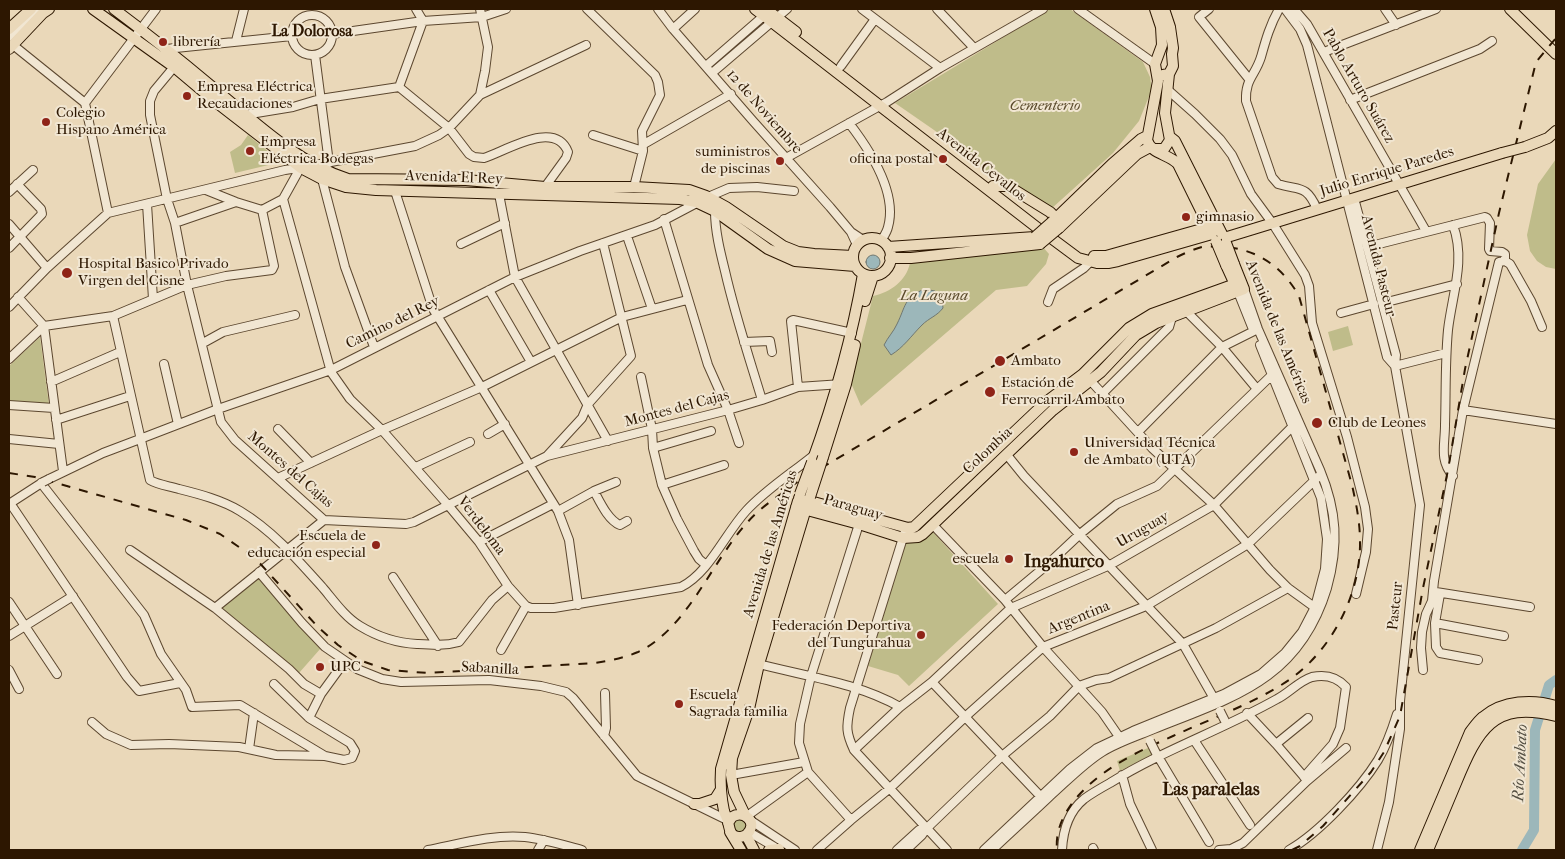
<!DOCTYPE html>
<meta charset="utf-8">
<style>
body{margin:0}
#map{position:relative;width:1565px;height:859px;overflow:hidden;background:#ead8b9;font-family:"IM FELL French Canon",serif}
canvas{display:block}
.frame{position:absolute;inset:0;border:10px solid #2d1701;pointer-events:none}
</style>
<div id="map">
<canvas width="1565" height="859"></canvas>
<div class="frame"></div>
</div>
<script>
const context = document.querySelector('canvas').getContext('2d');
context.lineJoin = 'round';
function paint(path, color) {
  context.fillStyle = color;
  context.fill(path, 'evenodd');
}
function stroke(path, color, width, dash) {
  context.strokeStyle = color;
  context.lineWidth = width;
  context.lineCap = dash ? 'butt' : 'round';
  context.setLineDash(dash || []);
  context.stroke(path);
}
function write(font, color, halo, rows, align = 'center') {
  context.font = font + ' "IM FELL French Canon",serif';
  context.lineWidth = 4;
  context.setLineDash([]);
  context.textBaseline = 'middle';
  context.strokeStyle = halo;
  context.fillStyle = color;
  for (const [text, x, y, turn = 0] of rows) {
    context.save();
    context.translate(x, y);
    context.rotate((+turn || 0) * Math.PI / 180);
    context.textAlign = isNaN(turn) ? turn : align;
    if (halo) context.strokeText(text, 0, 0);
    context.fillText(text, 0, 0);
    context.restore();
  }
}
paint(new Path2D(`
 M1050 9H1070L1143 62 1150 77 1152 89 1139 121 1113 153 1051 209 1009 180 992 176 947 139 895 103Z
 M248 135 281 162 235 173 230 152 241 145Z
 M1556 159V269L1546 267 1537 261 1530 251 1527 235 1538 184Z
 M1042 246 1049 254 1046 264 1027 286 996 290 861 406 851 383 873 296C891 292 906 281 910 263Z
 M1348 326 1353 345 1333 351 1328 332Z
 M40 337 49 405 9 402V366Z
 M932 531 998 604 909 686 898 675 868 666 903 543 918 542Z
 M258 577 321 648 299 673 221 608Z
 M1148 748 1153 754 1120 771 1117 761Z
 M746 819V832L736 833 731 823 733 820Z`), '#bfbc8a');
const water = new Path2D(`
 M866 262a7 7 0 1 1 14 0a7 7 0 1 1-14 0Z
 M924 289 935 291 942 298 943 308C937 316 929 318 922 325 911 336 904 347 891 355L884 345C888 337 894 331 897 324 906 306 903 299 924 289Z`);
paint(water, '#9cb7ba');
stroke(water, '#707770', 1);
stroke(new Path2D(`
 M1522 850 1534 830 1535 730 1549 685 1556 680`), '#9cb7ba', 10);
const minor = new Path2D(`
 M587 9 655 75 658 82 660 95 642 131 643 151 634 187
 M658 9 673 29 753 121 830 207 851 232 857 245
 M862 9 940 68
 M937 9 974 48
 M1078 9 1155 64
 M1209 9 1199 17 1249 79
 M1279 9C1270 25 1266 39 1261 57 1255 76 1245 79 1246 101L1272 177 1278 184C1300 191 1306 184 1317 209
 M1285 9 1300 29 1307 45 1387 357 1395 366
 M1294 9 1307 24 1426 231
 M1385 9 1396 25
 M292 35a20 20 0 1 1 40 0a20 20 0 1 1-40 0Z
 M673 29 695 9
 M332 34 423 21 482 17 506 9
 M9 37 37 9
 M236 41 244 9
 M13 45 85 103
 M166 49 292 36
 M1324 52 1436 9
 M315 55 329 163
 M706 66 767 13
 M841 66 875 19
 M174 67 154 91 150 101V115L167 199 175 223 187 285 221 422 235 440 324 520 406 524 414 522 547 456 728 410 762 400 798 387 842 384
 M712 73 787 9
 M399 87 449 128 469 154 474 157 484 158C506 151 555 119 568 152L566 158 545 187
 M399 87 423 21 416 9
 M1168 90 1195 114 1220 139 1232 155 1251 194 1273 224 1305 275 1309 286 1312 323 1347 437 1365 507 1368 529 1366 552 1356 594
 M480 95 586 45
 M1350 100 1480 49 1492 41
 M244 115 293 107 320 99 399 87
 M849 123C869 149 898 192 888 227 887 232 884 236 881 241
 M593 135 643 151
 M644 144 731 94
 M786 158 887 102 940 68 1043 9
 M303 163 283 199 331 372 350 399 382 430 448 505 479 542 508 586 526 606 531 608H554L681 587C709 573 725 534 746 511 765 490 792 473 814 455
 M315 165 415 146 439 135 449 128 480 95 485 71 488 47 480 9
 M322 179 345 267 374 347
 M206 190 236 202 262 210 283 199
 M395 191 433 309 558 511 569 540 578 605
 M9 192 33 170
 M499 194 515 277 608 441
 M1354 198 1396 355 1395 366 1420 505 1400 701V729L1389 802 1377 850
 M147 204 153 299
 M715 211C715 231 720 251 725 271 735 315 749 357 762 400
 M108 213 85 103 156 9
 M664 219 708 365 728 410 739 443
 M175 223 236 202
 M9 224 47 268
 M851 232 863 240
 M627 236 652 309
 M461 244 505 223
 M1367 247 1485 217 1487 218 1490 223 1489 249 1490 251 1502 252 1505 254V261
 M9 248 42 214 41 209 17 184
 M489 290 531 362
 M1238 292 1252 327
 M18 297 44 326 63 471
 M1048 302 1053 289 1084 268 1090 262
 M1383 303 1457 284
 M9 307 47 268 108 213 285 170 304 167
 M1187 312 1222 347 1257 389
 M1341 313 1374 304
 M113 316 150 480C158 485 170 486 179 489 199 494 222 500 240 511 273 531 297 559 323 588 334 601 345 617 360 626 378 637 397 643 417 644 432 645 445 646 459 642L492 600 508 586
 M744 342 770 341 772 352
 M203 343 223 332 295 315
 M9 359 44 326 113 316 187 285 226 276 272 270 274 266 262 210
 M164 364 178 424
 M1395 366 1446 353
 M641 377 652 429 653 448 662 485 677 519 694 551 699 559 706 565
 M1088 378 1152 448 1214 505 1270 570 1288 588 1317 609
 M51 382 120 352
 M798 387 791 321 793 320 852 333
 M1102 394 1169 327 1172 317
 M9 405 54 408
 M1463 410 1556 424
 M56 420 130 396
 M278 429 311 463
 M1138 432 1222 347 1254 331
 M488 434 505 424
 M9 439 59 444
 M653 448 711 431
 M1007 455 1024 476 1183 644 1216 702
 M547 456 582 418 588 404 631 356 603 243
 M416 467 470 442
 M1453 476C1439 460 1445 445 1445 425 1446 394 1445 362 1448 330 1452 295 1466 260 1453 225
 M278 478 382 430 482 387 622 317 687 300
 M49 479 103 453 140 439 218 409 331 370 515 277 580 251 655 225 708 197 729 188 757 187 794 191
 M41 483 144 615 161 654 186 690 192 707 240 705 325 756
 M662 485 724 465
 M594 491C600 502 608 520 620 525L627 521
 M10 503 127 677 139 691 180 683
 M9 504 43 482
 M558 511 594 491 616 482
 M933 525 1005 600 1043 647 1102 712 1122 741
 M906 528 850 708C846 727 846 733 854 750L947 850
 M479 542 553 504
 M130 550 215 608 289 669 304 684 321 694
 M259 572 302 623 325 647 357 669 382 679 401 682 489 680 541 686 566 692 573 698 637 776 727 820
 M393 577 438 646
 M1436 592 1530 607
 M1440 594 1435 623 1504 636
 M1005 600 1047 565 1080 534 1117 504 1157 486 1275 372
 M9 602 57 674
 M215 608 324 520
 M1435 623 1436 647 1440 653 1478 660
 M9 636 73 596
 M501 650 526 606
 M755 663C803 676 856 682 900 707
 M9 670 19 689
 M1423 670 1421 648 1422 632 1426 614 1432 601 1434 581 1463 410 1499 262 1505 261 1510 264 1531 301 1542 327
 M932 682 1044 800
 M1247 713 1276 744 1306 779
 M309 718 321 694 345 661
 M92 722 106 734 131 745 169 744 239 747 276 755 325 756 344 760 352 758 355 751 350 743 309 718 274 684
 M604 736 606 728 605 693
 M1194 740 1250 825
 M1276 744 1308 718
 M249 749 254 713
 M854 750 900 707 932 682 1011 608 1110 565 1214 505 1293 426
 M1156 753 1209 842
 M731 775 804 762
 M1122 775 1130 804 1152 850
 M747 816 808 772
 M750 820 795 850
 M851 820 808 772 799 743 800 724 811 676 859 524
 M749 832 778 849
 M1093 848 1094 850
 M428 850C459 844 493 834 525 837 544 839 563 845 582 850
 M538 850 544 840
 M817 850 851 820 889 789 965 717 1043 647 1146 606 1248 544 1318 477
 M897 850 919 830 926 829
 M906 850 922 835 926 829 1002 756 1050 716 1079 686 1096 680 1109 678 1216 628 1288 588
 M984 850 1070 769 1097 748 1133 731 1224 694 1261 674 1285 653 1302 632 1315 607 1325 569 1327 539 1321 498 1260 345
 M992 850C1011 832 1031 814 1050 796 1067 781 1083 764 1102 752 1118 742 1137 736 1154 729 1234 697 1299 680 1327 588 1339 545 1337 511 1320 470L1258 329 1244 289
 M1062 850C1063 831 1068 812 1084 799 1092 793 1101 788 1110 783 1163 750 1222 730 1277 699 1289 693 1299 681 1312 677 1326 674 1337 677 1346 687L1340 728 1333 744 1304 777
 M1219 850 1231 849 1243 843 1307 781 1346 748
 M1289 850C1319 833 1360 789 1378 760 1387 745 1392 730 1397 714`);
const major = new Path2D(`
 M93 9 174 67 212 99 301 168 322 179 346 187 376 190 680 199 696 202 715 211 768 249 795 261 855 266
 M114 9C146 33 179 59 210 85 253 120 295 162 348 179L466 180 545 187H634L689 190 706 196 726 207 783 246 798 252 814 254 853 256
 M755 9 1035 226 1078 258 1097 263H1108L1118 261 1212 234
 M766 9 796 32
 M1155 9 1161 27 1162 45 1155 64 1158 81 1147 140C1151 154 1169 154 1178 164L1211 231
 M1510 9 1556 54
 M9 29 31 9
 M9 49 43 13 49 9
 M1163 75 1169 74 1173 66 1172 54 1173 48 1170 27 1164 9
 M1170 137 1175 141 1226 242
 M1525 147 1548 138 1556 131
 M1153 149H1164L1170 140 1165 113 1169 74
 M993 186H1008L1050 212 1060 222
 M1053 221 1112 164 1141 139 1147 136
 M1059 228 1137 154 1150 147
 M1224 238 1502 153
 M853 257a19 19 0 1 1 38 0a19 19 0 1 1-38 0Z
 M888 247 1035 237
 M1094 256H1106L1209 227
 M890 258H911L1040 244
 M1226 265 1237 289
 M865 301 873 276
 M823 457 846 384 855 345
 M812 462C834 401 852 338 863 274
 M799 498 908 528 914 527 1046 402 1083 374 1129 328 1152 314 1241 282
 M796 507 859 524 903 538 918 537 923 534 1053 410 1101 372 1136 335 1156 323 1244 289 1234 264
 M694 804H700L715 799 720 791
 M745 815 734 792 731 775 732 758 749 709 759 664 807 505
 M728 823 732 817C743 810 758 821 748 833 746 836 742 837 738 837 729 835 730 829 728 822 728 819 725 815 724 811 721 797 720 784 721 769L798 501
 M730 832 741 850
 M746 835 754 850
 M769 850 779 849
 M1420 850 1470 732C1474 727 1478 721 1483 717 1503 700 1533 699 1556 706
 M1428 850C1437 828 1447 805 1456 783 1478 730 1493 700 1556 716`);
stroke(minor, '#5c472f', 10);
stroke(major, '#2d1701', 12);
stroke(minor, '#f1e6d2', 8);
stroke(major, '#ead8b9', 10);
stroke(new Path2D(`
 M9 473 35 477 186 520 220 534 255 558 317 626 338 645 362 661 388 670 428 673 594 663C609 661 624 658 638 652 687 629 711 563 746 524 760 507 779 496 796 483L1177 257C1185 253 1194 249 1202 247 1210 246 1218 247 1226 247 1259 250 1283 268 1299 296L1352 485C1356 503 1360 522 1360 541 1361 594 1332 650 1289 680 1255 703 1210 719 1173 736 1139 751 1104 767 1078 796 1065 811 1055 829 1057 850
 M1292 850 1300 846 1323 826 1371 772 1384 752 1400 716 1423 588 1448 470 1465 369 1499 213 1536 62 1556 38`), '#2d1701', 2, [9, 9]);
const minorBridge = new Path2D(`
 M43 482 49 479
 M1220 711 1225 721
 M1150 741 1156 753`);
const majorBridge = new Path2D(`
 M1502 153 1525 147
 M1035 237 1053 221
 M1216 241 1226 265
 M1226 243 1234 264
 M1040 244 1059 228
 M800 494 812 462
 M810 497 823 457`);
stroke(minorBridge, '#5c472f', 10, []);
stroke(majorBridge, '#2d1701', 12, []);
stroke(minorBridge, '#f1e6d2', 8);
stroke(majorBridge, '#ead8b9', 10);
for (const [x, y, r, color] of [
 [163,42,5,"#8f2418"],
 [187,96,5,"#8f2418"],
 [46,122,5,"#8f2418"],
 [250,151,5,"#8f2418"],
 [943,159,5,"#8f2418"],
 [780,161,5,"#8f2418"],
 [1186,217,5,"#8f2418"],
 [67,273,6,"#8f2418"],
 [1000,361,6,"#8f2418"],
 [990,392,6,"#8f2418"],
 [1317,423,6,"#8f2418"],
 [1074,452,5,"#8f2418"],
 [376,545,5,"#8f2418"],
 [1009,559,5,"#8f2418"],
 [921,635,5,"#8f2418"],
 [320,667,5,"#8f2418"],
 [679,704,5,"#8f2418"]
]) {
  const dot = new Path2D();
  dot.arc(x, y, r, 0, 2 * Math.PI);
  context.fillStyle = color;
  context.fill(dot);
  stroke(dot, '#f1e6d2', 2);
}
write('15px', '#2d1701', '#f1e6d2', [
 ["librería",173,42],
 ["Empresa Eléctrica",197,87],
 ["Recaudaciones",197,104],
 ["Colegio",56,113],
 ["Hispano América",56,130],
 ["Empresa",260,142],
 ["Eléctrica Bodegas",260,159],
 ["suministros",770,152,"right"],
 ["de piscinas",770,169,"right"],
 ["oficina postal",933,159,"right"],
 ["gimnasio",1196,217],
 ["Hospital Basico Privado",78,264],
 ["Virgen del Cisne",78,281],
 ["Ambato",1011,361],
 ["Estación de",1001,383],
 ["Ferrocarril Ambato",1001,400],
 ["Club de Leones",1328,423],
 ["Universidad Técnica",1084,443],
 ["de Ambato (UTA)",1084,460],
 ["Escuela de",366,536,"right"],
 ["educación especial",366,553,"right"],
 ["escuela",999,559,"right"],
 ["Federación Deportiva",911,626,"right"],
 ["del Tungurahua",911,643,"right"],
 ["UPC",330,667],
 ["Escuela",689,695],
 ["Sagrada familia",689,712]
], 'left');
write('15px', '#2d1701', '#f1e6d2', [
 ["Pablo Arturo Suárez",1358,86,60],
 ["12 de Noviembre",764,112,49],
 ["Avenida Cevallos",981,165,38],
 ["Julio Enrique Paredes",1387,172,-17],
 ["Avenida El Rey",454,178,2],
 ["Avenida Pasteur",1378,266,76],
 ["Camino del Rey",393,323,-26],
 ["Avenida de las Américas",1278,332,68],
 ["Montes del Cajas",677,409,-15],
 ["Colombia",988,451,-43],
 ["Montes del Cajas",290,470,41],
 ["Paraguay",853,508,16],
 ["Verdeloma",481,526,53],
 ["Uruguay",1143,530,-30],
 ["Avenida de las Américas",771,544,-73],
 ["Pasteur",1396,606,-84],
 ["Argentina",1079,618,-22],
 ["Sabanilla",490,669,3]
]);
write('italic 15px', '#59492a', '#f1e6d2', [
 ["Cementerio",1045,106],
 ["La Laguna",934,296]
]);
write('bold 16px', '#2d1701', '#f1e6d2', [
 ["La Dolorosa",312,32]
]);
write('italic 16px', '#544f42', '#f1e6d2', [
 ["Río Ambato",1521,763,-87]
]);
write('bold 18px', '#2d1701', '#f1e6d2', [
 ["Ingahurco",1064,563],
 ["Las paralelas",1211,791]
]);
</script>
